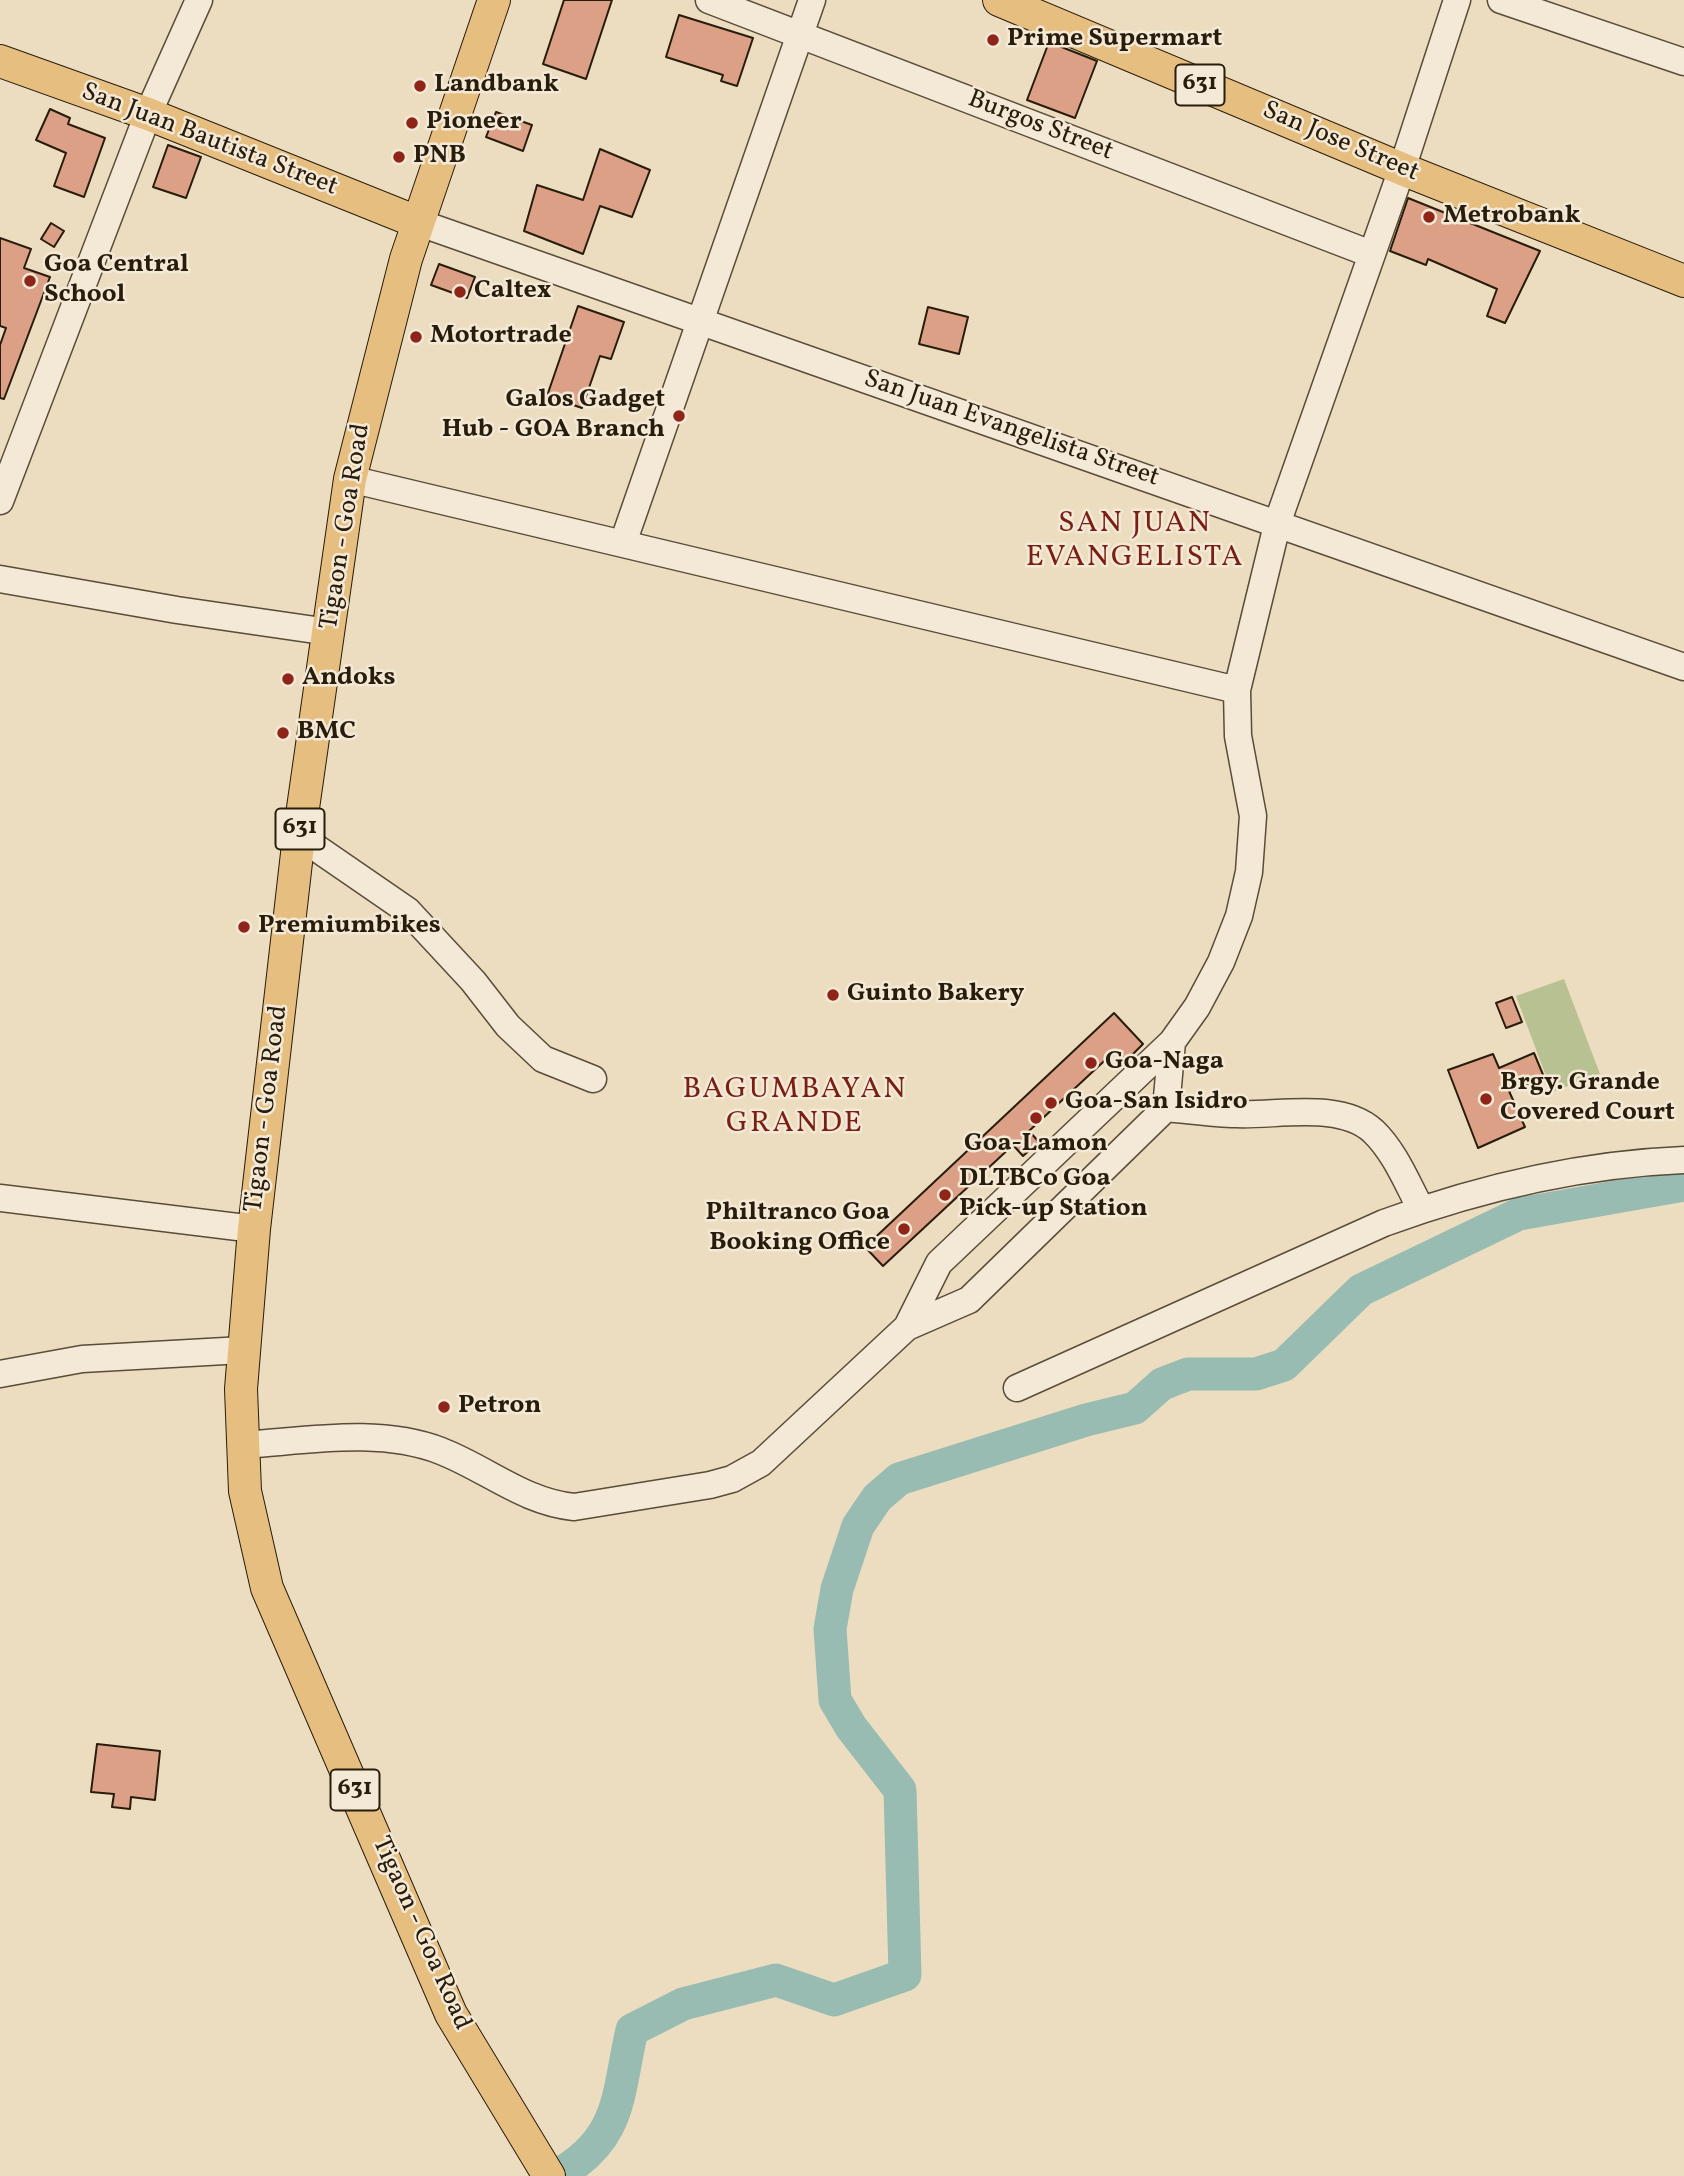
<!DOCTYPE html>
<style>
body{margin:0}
canvas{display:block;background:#ecddc0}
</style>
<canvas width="1684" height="2176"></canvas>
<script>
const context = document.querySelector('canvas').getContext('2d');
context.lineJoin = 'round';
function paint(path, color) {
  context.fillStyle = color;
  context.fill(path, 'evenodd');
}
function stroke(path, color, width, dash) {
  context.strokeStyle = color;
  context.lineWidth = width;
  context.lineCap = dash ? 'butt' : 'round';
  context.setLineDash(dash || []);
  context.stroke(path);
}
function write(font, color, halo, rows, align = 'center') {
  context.font = font + ' Vollkorn,serif';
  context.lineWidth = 5;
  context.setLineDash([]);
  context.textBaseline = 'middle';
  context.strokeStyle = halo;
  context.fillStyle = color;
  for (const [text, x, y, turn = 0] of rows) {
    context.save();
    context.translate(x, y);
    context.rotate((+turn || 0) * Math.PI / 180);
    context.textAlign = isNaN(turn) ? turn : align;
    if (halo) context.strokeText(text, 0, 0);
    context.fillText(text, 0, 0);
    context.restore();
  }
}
paint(new Path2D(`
 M1564 979 1600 1074 1552 1092 1516 996Z`), '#b8c192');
stroke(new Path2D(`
 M556 2176C623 2139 617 2094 632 2030L683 2004 776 1980 834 2000 905 1975 900 1790 851 1727 835 1700 830 1629 837 1589 858 1526 877 1498 899 1479 1086 1420 1135 1408 1162 1384 1188 1374H1256L1284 1365 1361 1290 1519 1214 1684 1185`), '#99bcb2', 33);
const building = new Path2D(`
 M564 0H612L586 79 543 64Z
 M679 15 753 38 737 86 721 81 723 75 666 57Z
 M1049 42 1097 61 1075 118 1027 100Z
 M50 109 70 118 68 124 105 138 84 197 54 186 66 153 36 140Z
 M496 112 532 125 523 151 486 137Z
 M168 145 201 157 186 198 153 187Z
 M600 149 650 170 632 217 600 206 583 254 524 231 537 185 583 200Z
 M1408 198 1540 251 1505 323 1487 316 1497 289 1428 259 1426 265 1390 251Z
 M51 223 64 231 54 247 41 239Z
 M0 238 31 249 24 268 50 277 4 399 0 398V345L6 328 0 326Z
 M439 264 475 277 467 298 431 285Z
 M578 306 624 322 611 359 600 356 582 408 547 396Z
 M928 307 968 317 959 354 919 344Z
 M1512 997 1522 1022 1506 1028 1496 1003Z
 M1114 1013 1143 1044 1126 1061 1116 1050 1029 1131 1039 1142 1023 1156 1013 1145 883 1266 865 1247Z
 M1534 1053 1544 1077 1509 1091 1525 1127 1478 1148 1448 1070 1493 1054 1499 1068Z
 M97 1744 160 1751 155 1800 131 1797 130 1809 112 1807 114 1794 91 1792Z`);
paint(building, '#dca086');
stroke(building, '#281c0b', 2);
const minor = new Path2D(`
 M709 0 1371 254
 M1501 0 1684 62
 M417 222C839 372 1263 516 1684 667
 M350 479 1237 690
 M0 501 148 114 199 0
 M623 543 812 0
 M0 579 177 610 329 632
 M299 836 408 911 473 981 508 1026 543 1059 593 1079
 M1166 1108C1189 1110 1213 1114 1236 1114 1277 1116 1340 1101 1373 1131 1395 1152 1407 1183 1421 1209
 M0 1198 254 1229
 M907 1327 969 1300 1166 1108 1172 1042
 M0 1374 82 1359 243 1350
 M1017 1388 1384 1223C1480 1188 1582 1164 1684 1160
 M243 1445C307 1441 378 1427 441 1451 487 1469 524 1502 574 1507L710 1485 732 1479 761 1463 907 1327 939 1263 1172 1042 1197 1007 1221 962 1239 916 1249 872 1253 816 1238 736 1237 690 1278 521 1402 169 1457 0`);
const major = new Path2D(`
 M494 0 406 259 350 479 299 836 254 1229 241 1389 245 1491 267 1588 451 2014 549 2176
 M999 0 1402 169 1684 281
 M0 61 148 114 417 222`);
stroke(minor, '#594c38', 29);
stroke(major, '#281c0b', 34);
stroke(minor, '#f3e9d6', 26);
stroke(major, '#e6be80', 32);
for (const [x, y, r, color] of [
 [993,40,7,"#8f2418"],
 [420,86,7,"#8f2418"],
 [412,123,7,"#8f2418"],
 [399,157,7,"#8f2418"],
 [1429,217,7,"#8f2418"],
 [30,281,7,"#8f2418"],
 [460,292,7,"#8f2418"],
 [416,337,7,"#8f2418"],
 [679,416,7,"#8f2418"],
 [288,679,7,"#8f2418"],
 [283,733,7,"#8f2418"],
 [244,927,7,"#8f2418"],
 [833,995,7,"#8f2418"],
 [1091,1063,7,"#8f2418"],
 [1486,1099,7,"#8f2418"],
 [1051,1103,7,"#8f2418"],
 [1036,1118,7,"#8f2418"],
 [945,1195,7,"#8f2418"],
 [904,1229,7,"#8f2418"],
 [444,1407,7,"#8f2418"]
]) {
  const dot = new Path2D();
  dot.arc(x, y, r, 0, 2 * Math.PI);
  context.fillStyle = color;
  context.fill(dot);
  stroke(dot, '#f3e9d6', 2.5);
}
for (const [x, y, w] of [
 [1200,85,49],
 [300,829,49],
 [355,1790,49]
]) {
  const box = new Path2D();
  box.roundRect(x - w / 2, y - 20.5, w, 41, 5);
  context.fillStyle = '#f3e9d6';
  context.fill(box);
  stroke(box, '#281c0b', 2);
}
write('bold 24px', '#281c0b', null, [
 ["631",1200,85],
 ["631",300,829],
 ["631",355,1790]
]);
write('bold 26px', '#281c0b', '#f3e9d6', [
 ["Prime Supermart",1007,40],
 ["Landbank",434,86],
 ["Pioneer",426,123],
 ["PNB",413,157],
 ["Metrobank",1443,217],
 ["Goa Central",44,266],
 ["School",44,296],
 ["Caltex",474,292],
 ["Motortrade",430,337],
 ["Galos Gadget",665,401,"right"],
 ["Hub - GOA Branch",665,431,"right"],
 ["Andoks",302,679],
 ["BMC",297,733],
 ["Premiumbikes",258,927],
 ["Guinto Bakery",847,995],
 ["Goa-Naga",1105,1063],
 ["Brgy. Grande",1500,1084],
 ["Covered Court",1500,1114],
 ["Goa-San Isidro",1065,1103],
 ["Goa-Lamon",1036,1145,"center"],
 ["DLTBCo Goa",959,1180],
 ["Pick-up Station",959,1210],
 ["Philtranco Goa",890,1214,"right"],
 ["Booking Office",890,1244,"right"],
 ["Petron",458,1407]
], 'left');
write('26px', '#281c0b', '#f3e9d6', [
 ["Burgos Street",1040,127,21],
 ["San Juan Bautista Street",209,141,21],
 ["San Jose Street",1340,143,23],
 ["San Juan Evangelista Street",1011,430,19],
 ["Tigaon - Goa Road",347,527,-81],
 ["Tigaon - Goa Road",268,1109,-83],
 ["Tigaon - Goa Road",420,1934,66]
]);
context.letterSpacing = '2px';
write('30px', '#7a1f14', '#f3e9d6', [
 ["SAN JUAN",1135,525],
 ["EVANGELISTA",1135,559],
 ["BAGUMBAYAN",795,1091],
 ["GRANDE",795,1125]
]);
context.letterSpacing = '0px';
</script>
